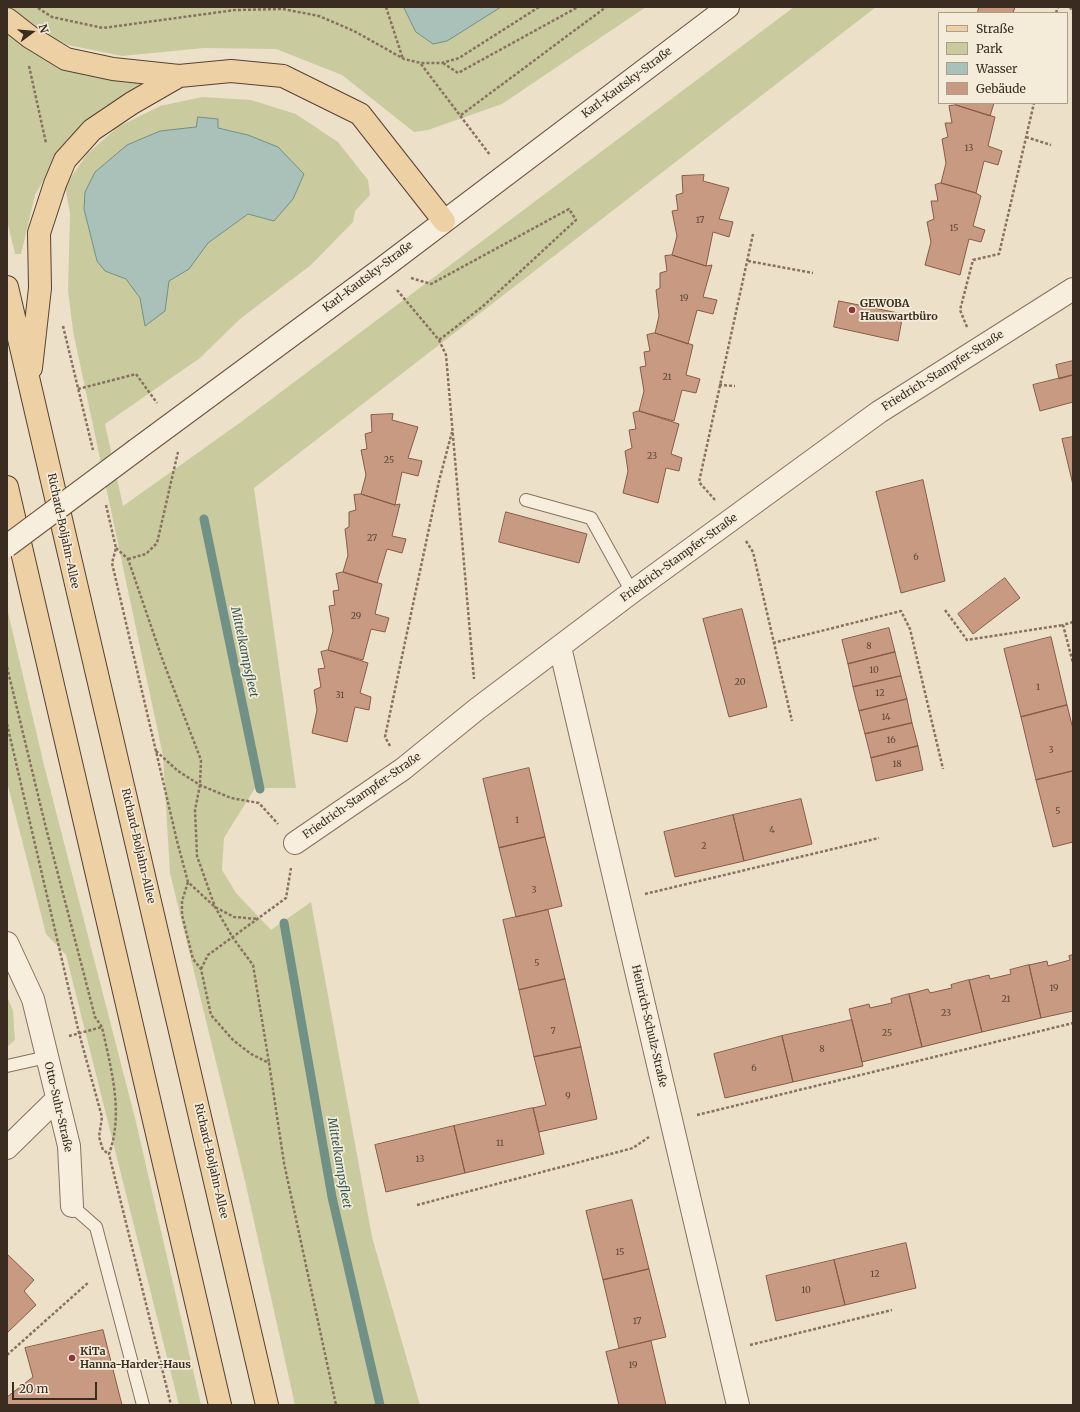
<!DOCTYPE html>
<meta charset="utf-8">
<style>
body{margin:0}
#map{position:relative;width:1080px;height:1412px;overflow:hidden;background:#ede0c9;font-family:Merriweather,serif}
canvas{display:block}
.frame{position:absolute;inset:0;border:8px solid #3a2c21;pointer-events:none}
.legend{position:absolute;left:938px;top:12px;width:130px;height:92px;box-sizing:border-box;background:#f4ebd9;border:1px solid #aa9f8f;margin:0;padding:5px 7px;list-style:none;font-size:12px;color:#3a2c21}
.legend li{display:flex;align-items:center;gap:8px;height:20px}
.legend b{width:20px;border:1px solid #aa9f8f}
.north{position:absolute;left:12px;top:12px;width:40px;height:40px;-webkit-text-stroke:3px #f4ebd9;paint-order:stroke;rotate:74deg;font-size:11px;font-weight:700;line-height:16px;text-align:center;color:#3a2c21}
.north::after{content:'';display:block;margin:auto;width:14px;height:18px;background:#3a2c21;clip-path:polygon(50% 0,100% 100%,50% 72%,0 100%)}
.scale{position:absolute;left:12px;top:1382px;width:85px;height:18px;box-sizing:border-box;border:2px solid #3a2c21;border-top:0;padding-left:5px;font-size:12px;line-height:14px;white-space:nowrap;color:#3a2c21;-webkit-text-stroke:3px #f4ebd9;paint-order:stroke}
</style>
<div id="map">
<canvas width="1080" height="1412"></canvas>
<div class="frame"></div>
<ul class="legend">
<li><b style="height:5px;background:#edd1a4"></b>Straße</li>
<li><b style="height:11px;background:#c9cb9e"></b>Park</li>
<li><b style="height:11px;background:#aac1b9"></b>Wasser</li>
<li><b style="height:11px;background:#c99a82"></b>Gebäude</li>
</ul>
<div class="north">N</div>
<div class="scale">20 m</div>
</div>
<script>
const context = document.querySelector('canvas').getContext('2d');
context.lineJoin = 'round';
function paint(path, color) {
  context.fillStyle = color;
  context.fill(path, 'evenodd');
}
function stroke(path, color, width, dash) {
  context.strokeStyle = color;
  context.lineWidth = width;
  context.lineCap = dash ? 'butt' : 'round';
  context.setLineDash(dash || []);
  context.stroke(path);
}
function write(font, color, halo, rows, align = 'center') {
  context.font = font + ' Merriweather,serif';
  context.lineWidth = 3.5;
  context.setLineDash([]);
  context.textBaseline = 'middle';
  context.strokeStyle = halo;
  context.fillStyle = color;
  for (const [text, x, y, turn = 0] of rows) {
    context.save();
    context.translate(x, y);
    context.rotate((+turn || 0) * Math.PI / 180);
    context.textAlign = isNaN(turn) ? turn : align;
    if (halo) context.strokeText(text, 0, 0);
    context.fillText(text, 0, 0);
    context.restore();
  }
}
paint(new Path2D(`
 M11 7H646L502 104 428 130 414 132 342 75 276 49 204 48 122 56 68 45 40 33Z
 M794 7H876L254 488 296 788H255L224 838 222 870 236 893 271 930 311 902 372 1237 420 1405H295L245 1181 170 873 163 756 73 331 68 290 70 213 65 186 87 154 118 127 160 106 202 97 251 100 296 114 338 142 368 180 370 195 355 211 353 222 311 265 240 319 200 358 105 424 123 506 241 422Z
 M7 34 51 62 95 77 149 79 151 85 60 151 35 195 21 254H15L7 220Z
 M7 608 44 765 136 1122 201 1405H179L66 955 46 934 7 782Z
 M7 996 13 1011 15 1040 7 1047Z`), '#c9cb9e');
const water = new Path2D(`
 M404 7H501L447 41 433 44 416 32Z
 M198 117 218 119V128L248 135 278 147 304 174 293 199 274 221 248 214 208 243 189 269 169 281 165 311 145 326 140 298 126 279 105 271 97 261 84 209 85 192 95 172 127 145 160 131 196 127Z`);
paint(water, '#aac1b9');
stroke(water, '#719086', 1);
stroke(new Path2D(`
 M204 519 260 789
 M284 923 332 1197 380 1405`), '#719086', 9);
const building = new Path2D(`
 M979 7H1015L1013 13H978Z
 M957 103H994L990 116 956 105Z
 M956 105 995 117 988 146 1002 151 998 165 984 161 976 193 941 183 946 163 942 139 948 137 945 123H952L949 106Z
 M704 175 703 181 729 188 719 219 733 222 729 237 713 232 706 266 672 255 677 236 672 211 678 210 676 195 683 193 682 176Z
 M941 183 976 193 981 196 973 226 985 230 981 242 969 239 960 275 925 265 931 242 927 222 934 219 931 201H938L935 185Z
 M672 255 706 266 712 265 703 297 717 300 713 314 697 310 688 344 655 333 659 316 656 290 660 288V273L667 271 665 256Z
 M839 301 903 314 898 341 834 327Z
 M655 333 693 345 686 375 700 379 696 393 682 390 674 421 639 411 644 391 640 367 646 366 644 352 650 351 647 335Z
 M1073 361V375L1059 379 1056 365Z
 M1073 375V402L1040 411 1033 385Z
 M639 411 679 424 671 454 682 458 679 471 666 468 658 503 623 493 628 471 625 451 632 448 629 430 636 429 633 413Z
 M393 414 392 420 418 427 408 458 422 461 418 476 402 472 395 505 361 494 366 475 361 450 367 449 365 434 372 432 371 415Z
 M1073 437V485L1062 439Z
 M923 480 945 581 901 593 876 492Z
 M361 494 395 505 400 504 392 536 406 539 402 553 387 549 377 583 343 572 348 555 345 529 349 527V512L356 510 354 495Z
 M506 512 587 534 579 563 499 542Z
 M343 572 382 584 375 614 389 618 385 632 371 629 363 660 328 650 333 631 329 606 335 605 333 591 339 590 336 574Z
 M1005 578 1020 598 973 634 958 614Z
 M742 609 767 707 729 717 703 619Z
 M889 628 895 652 848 664 842 640Z
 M1051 637 1067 705 1021 717 1004 649Z
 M328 650 368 663 360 693 371 697 369 710 355 707 347 742 312 733 317 710 314 690 321 687 318 669 325 668 321 652Z
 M895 652 901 676 853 687 848 664Z
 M901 676 907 699 859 711 853 687Z
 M907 699 912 723 865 734 859 711Z
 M1067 705 1073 729V771L1036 780 1021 717Z
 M912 723 918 746 871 758 865 734Z
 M918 746 923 770 876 781 871 758Z
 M529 768 545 837 499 848 483 779Z
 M1073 771V842L1053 847 1036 780Z
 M801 799 812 844 744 861 733 815Z
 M733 815 744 861 675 877 664 832Z
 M545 837 562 906 516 917 499 848Z
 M548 910 565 979 519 990 503 920Z
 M1073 955V1011L1041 1018 1029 965 1047 961 1048 966 1070 960 1069 956Z
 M1029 965 1041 1018 982 1032 969 980 989 975 990 979 1011 974 1010 970Z
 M565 979 581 1047 534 1057 519 990Z
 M969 980 982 1032 922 1047 909 994 928 989 930 993 952 988 951 985Z
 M909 994 922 1047 862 1062 849 1009 869 1004 870 1008 892 1003 891 999Z
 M852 1020 863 1066 793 1082 782 1036Z
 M782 1036 793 1082 725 1098 714 1054Z
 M581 1047 597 1119 539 1132 533 1108 546 1105 534 1057Z
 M533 1108 544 1154 465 1173 454 1126Z
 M454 1126 465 1173 386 1192 375 1145Z
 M632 1200 649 1269 603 1280 586 1211Z
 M906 1243 916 1288 845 1305 834 1260Z
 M7 1254 34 1280 24 1291 36 1305 7 1333Z
 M834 1260 845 1305 776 1321 766 1276Z
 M649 1269 666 1337 619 1348 603 1280Z
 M103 1330 122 1405H7V1397L33 1377 25 1348Z
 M651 1341 666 1405H619L606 1352Z`);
paint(building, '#c99a82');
stroke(building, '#865b46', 1);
const lane = new Path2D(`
 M526 500 591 518 632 592
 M7 1066 47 1057
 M72 1206 96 1227 143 1405`);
const street = new Path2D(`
 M560 647 738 1405
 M295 843 403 769 477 709 632 592 879 412 1073 289
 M7 943 33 999 69 1146 72 1206
 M7 1148 57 1099`);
const secondary = new Path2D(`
 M136 450 380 270 728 7`);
const primary = new Path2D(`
 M7 19 30 37 66 59 113 69 179 76 231 71 283 76 360 114 444 221
 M7 287 267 1405
 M31 368 40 288 39 233 55 184 65 160 92 130 132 103 179 76
 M7 487 220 1405`);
stroke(lane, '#88725f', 14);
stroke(street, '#88725f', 24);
stroke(secondary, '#6a5342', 24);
stroke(primary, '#574132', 24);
stroke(new Path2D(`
 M386 7 403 59
 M1070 7 1073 12
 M38 8 52 17 103 28 235 10 283 9 319 16 354 31 404 59 421 63H442L459 58 539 7
 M1056 13 1058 7
 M443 63 458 73 578 7
 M421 64 490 155
 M29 66 46 143
 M461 115 606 7
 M1026 137 1051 145
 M748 261 813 273
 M411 278 431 284 569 209 576 220 482 307 439 340
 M397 290 439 340 446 355 474 679
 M63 326 93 450
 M967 327 960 310 973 260 999 254 1034 103
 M719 385 735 386
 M78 389 136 374 157 403
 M715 500 699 482 753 234
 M106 505 116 548 112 563 177 841 188 882 215 907 234 917 258 919
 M746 541 753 552 792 721
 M116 548 128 559 163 661 201 760 200 785 195 810 197 856 215 907 233 938 253 965 269 1063
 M128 559 146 554 157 543 178 452
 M945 610 967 640 1063 625
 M1073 622 1063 625 1073 663
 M773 643 901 611 910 629 943 769
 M7 667 45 824 95 1017 102 1027C111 1069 124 1113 109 1154L171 1405
 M7 724 79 1033 102 1117 99 1137 103 1150 109 1154
 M390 746 385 737 439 481 452 432
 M156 751 178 771 200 785 231 798 259 803 278 824
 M188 882 182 901V915L193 959 201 969 211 1015 233 1040 251 1054 269 1063 284 1163 336 1405
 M645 894 879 838
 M201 969 208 955 286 898 291 868
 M69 1036 102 1027
 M697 1115 1073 1023
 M417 1205 633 1148 649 1137
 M750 1345 892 1310
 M7 1355 89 1282`), '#88725f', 2.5, [3, 2]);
stroke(lane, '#f8eedd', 12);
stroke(street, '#f8eedd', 22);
stroke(secondary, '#f8eedd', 22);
stroke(primary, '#edd1a4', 22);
const secondaryBridge = new Path2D(`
 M7 546 136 450`);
stroke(secondaryBridge, '#6a5342', 24, []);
stroke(secondaryBridge, '#f8eedd', 22);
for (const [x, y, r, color] of [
 [852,310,4,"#943239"],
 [72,1358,4,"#943239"]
]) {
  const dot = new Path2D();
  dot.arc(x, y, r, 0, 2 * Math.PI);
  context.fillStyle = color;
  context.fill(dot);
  stroke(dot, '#f4ebd9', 1.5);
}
write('9px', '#5e4839', null, [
 ["13",969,148],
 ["17",700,220],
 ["15",954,228],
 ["19",684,298],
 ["21",667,377],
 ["23",652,456],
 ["25",389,460],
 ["27",372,538],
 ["6",916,557],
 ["29",356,616],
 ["8",869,646],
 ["10",874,670],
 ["20",740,682],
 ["1",1038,687],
 ["12",880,693],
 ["31",340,695],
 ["14",886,717],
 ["16",891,740],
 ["3",1051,750],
 ["18",897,764],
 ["5",1058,811],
 ["1",517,820],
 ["4",772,830],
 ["2",704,846],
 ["3",534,890],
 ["5",537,963],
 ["19",1054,988],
 ["21",1006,999],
 ["23",946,1013],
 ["7",553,1031],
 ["25",887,1033],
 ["8",822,1049],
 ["6",754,1068],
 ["9",568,1096],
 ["11",500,1143],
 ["13",420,1159],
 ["15",620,1252],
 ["12",875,1274],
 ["10",806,1290],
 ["17",637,1321],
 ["19",633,1365]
]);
write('11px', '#3a2c21', '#f4ebd9', [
 ["Karl-Kautsky-Straße",627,83,-37],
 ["Karl-Kautsky-Straße",368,277,-37],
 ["Friedrich-Stampfer-Straße",943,371,-32],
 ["Richard-Boljahn-Allee",63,531,78],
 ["Friedrich-Stampfer-Straße",679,558,-36],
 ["Friedrich-Stampfer-Straße",362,796,-35],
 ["Richard-Boljahn-Allee",138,846,77],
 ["Heinrich-Schulz-Straße",649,1026,77],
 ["Otto-Suhr-Straße",58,1107,77],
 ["Richard-Boljahn-Allee",211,1161,77]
]);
write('bold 11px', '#3a2c21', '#f4ebd9', [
 ["GEWOBA",860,304],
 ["Hauswartbüro",860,317],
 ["KiTa",80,1352],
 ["Hanna-Harder-Haus",80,1365]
], 'left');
write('italic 12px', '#325953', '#f4ebd9', [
 ["Mittelkampsfleet",244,652,78],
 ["Mittelkampsfleet",339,1163,80]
]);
</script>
